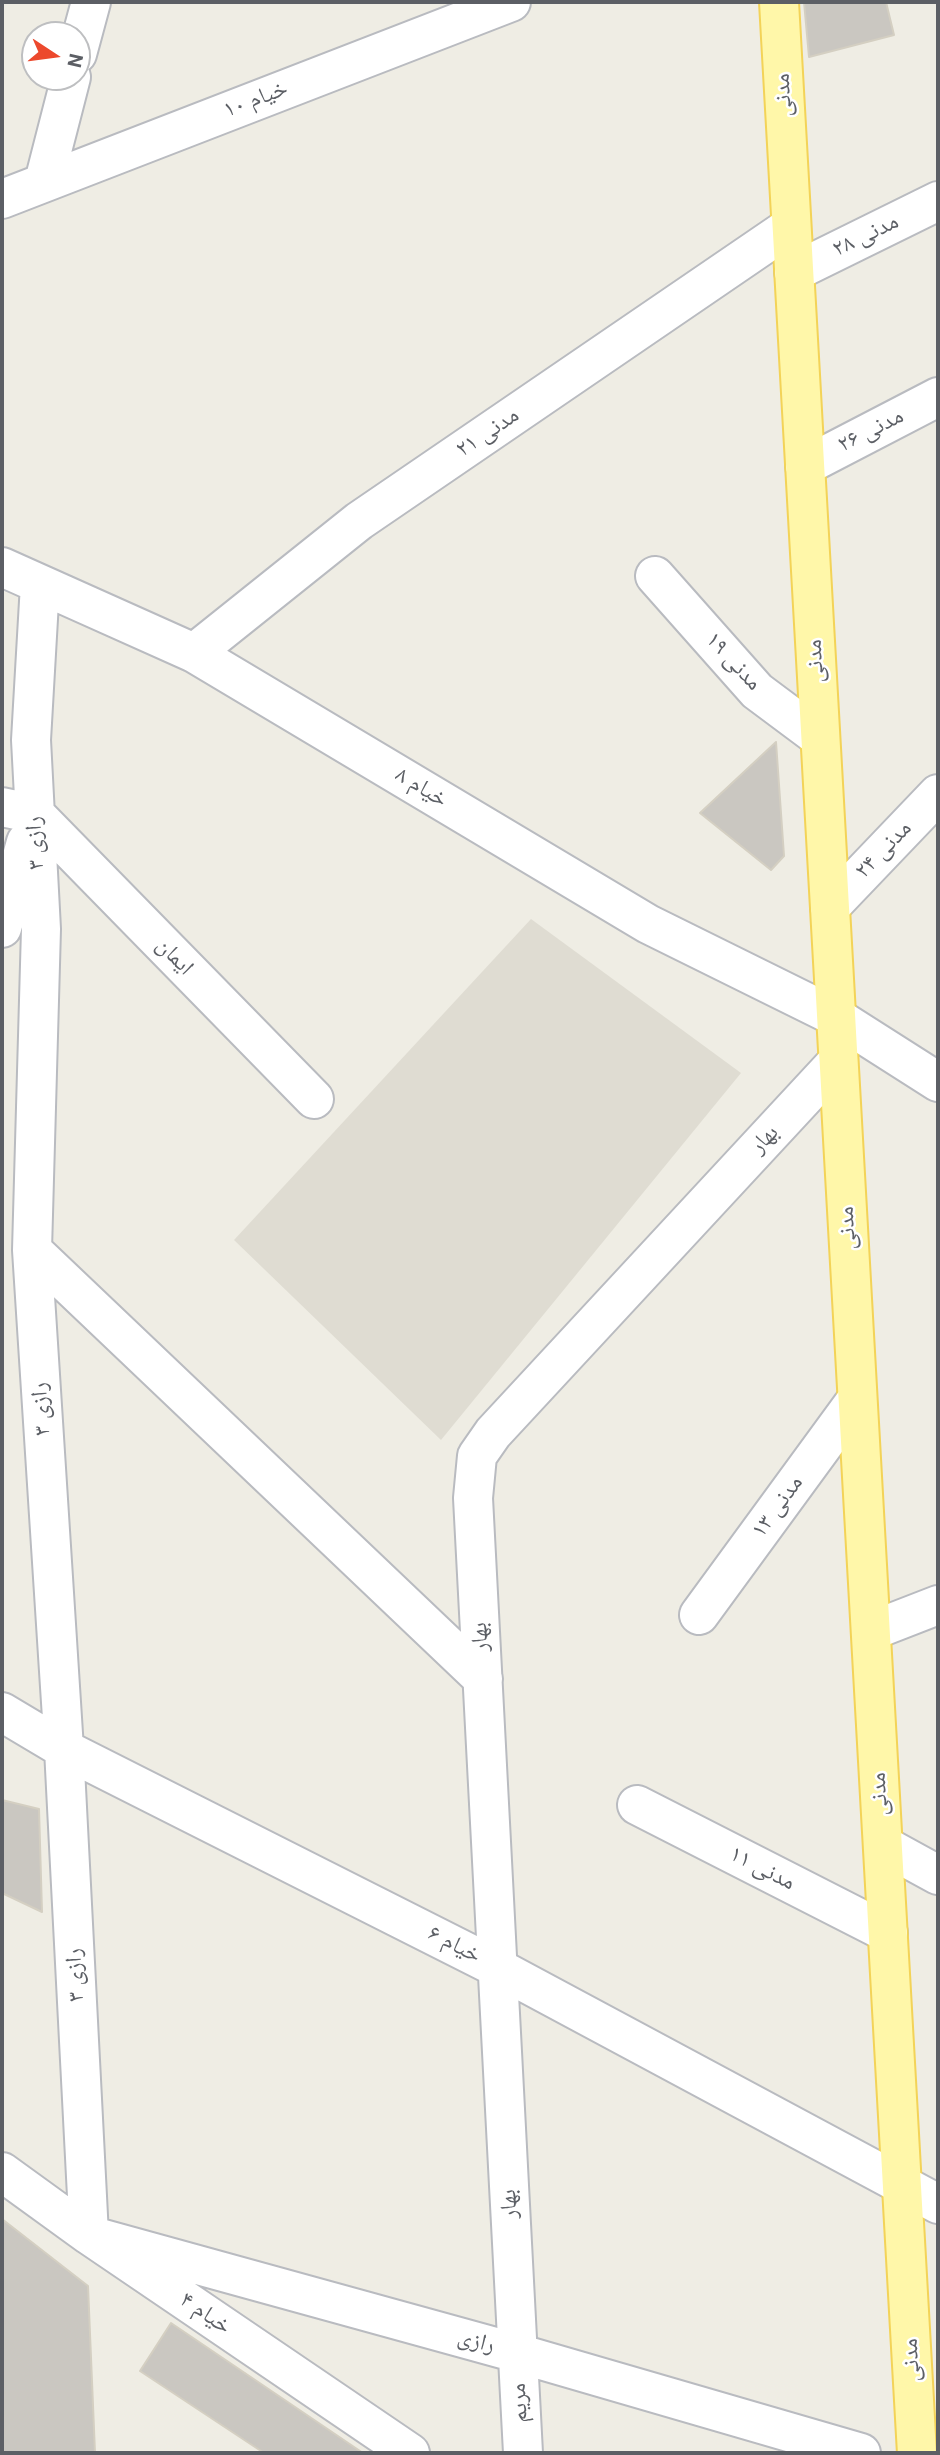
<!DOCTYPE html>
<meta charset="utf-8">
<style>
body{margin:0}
#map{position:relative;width:940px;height:2455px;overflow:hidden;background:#efede4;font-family:Roboto,sans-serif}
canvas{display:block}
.frame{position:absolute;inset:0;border:4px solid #5c5f65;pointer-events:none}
.north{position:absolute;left:21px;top:21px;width:70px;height:70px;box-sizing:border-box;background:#fff;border:2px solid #bebfc1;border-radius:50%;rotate:103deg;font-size:19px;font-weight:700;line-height:28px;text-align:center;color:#5c5f65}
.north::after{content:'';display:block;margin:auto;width:24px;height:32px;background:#ec492d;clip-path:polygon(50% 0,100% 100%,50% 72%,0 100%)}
</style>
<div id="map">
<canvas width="940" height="2455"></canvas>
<div class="frame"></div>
<div class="north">N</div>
</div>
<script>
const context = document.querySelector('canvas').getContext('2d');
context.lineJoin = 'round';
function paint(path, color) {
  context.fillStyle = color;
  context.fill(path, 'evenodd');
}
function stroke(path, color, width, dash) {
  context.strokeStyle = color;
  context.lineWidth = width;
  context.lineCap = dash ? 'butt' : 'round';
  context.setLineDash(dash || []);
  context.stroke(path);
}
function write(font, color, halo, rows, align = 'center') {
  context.font = font + ' Roboto,"Noto Naskh Arabic",sans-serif';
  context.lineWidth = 5;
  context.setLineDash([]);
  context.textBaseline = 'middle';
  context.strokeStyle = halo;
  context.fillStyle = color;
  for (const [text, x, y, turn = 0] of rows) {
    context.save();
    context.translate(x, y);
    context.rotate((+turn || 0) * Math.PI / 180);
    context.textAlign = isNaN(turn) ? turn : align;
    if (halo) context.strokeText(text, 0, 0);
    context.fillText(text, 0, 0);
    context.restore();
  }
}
paint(new Path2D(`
 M531 919 741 1073 441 1440 234 1240Z`), '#dfdcd2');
const building = new Path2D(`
 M804 2H886L894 35 809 57Z
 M776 742 784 856 771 870 700 813Z
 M2 1800 39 1809 42 1912 2 1893Z
 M2 2219 88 2286 95 2453H2Z
 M171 2323 363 2453H264L140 2371Z`);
paint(building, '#cac7c1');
stroke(building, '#d4cfc2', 2);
const minor = new Path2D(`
 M77 54 91 2
 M44 182 71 77
 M2 199 511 2
 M794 272 938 201
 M805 466 938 397
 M2 567 194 653 648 924 836 1017 938 1082
 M655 576 757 691 820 738
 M40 584 31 740 41 929 32 1250 64 1749 89 2235
 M194 653 359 521 791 226
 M2 807 35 814
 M35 814 314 1099
 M830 907 938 794
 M2 928 26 842
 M32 1250 483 1679
 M699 1615 857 1399
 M871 1631 938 1605
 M2 1712 64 1749 498 1968 938 2204
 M637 1805 888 1933
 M883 1845 938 1875
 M2 2172 89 2235 410 2453
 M89 2235 517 2353 861 2453
 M523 2453 473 1498 477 1456 493 1433 838 1061`);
const major = new Path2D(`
 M779 2 917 2453`);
stroke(minor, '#b9bbc0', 42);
stroke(major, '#f3d358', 42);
stroke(minor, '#fff', 38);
stroke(major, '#fff7a9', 38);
write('23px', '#5c5f65', '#fff', [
 ["مدنی",784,95,-93],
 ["خیام ۱۰",256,100,-21],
 ["مدنی ۲۸",866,236,-26],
 ["مدنی ۲۶",871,431,-27],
 ["مدنی ۲۱",488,433,-34],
 ["مدنی",816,661,-93],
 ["مدنی ۱۹",733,662,47],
 ["خیام ۸",421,788,31],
 ["رازی ۳",36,843,-93],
 ["مدنی ۲۴",884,850,-46],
 ["ایمان",174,957,46],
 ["بهار",765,1140,-47],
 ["مدنی",848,1228,-93],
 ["رازی ۳",42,1409,-94],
 ["مدنی ۱۳",778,1507,-54],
 ["بهار",481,1637,-93],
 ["مدنی",880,1794,-93],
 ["مدنی ۱۱",762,1869,27],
 ["خیام ۶",454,1945,27],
 ["رازی ۳",76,1975,-93],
 ["بهار",510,2204,-93],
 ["خیام ۴",205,2314,34],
 ["رازی",476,2342,15],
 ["مدنی",912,2360,-93],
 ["مریم",520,2403,-93]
]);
</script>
